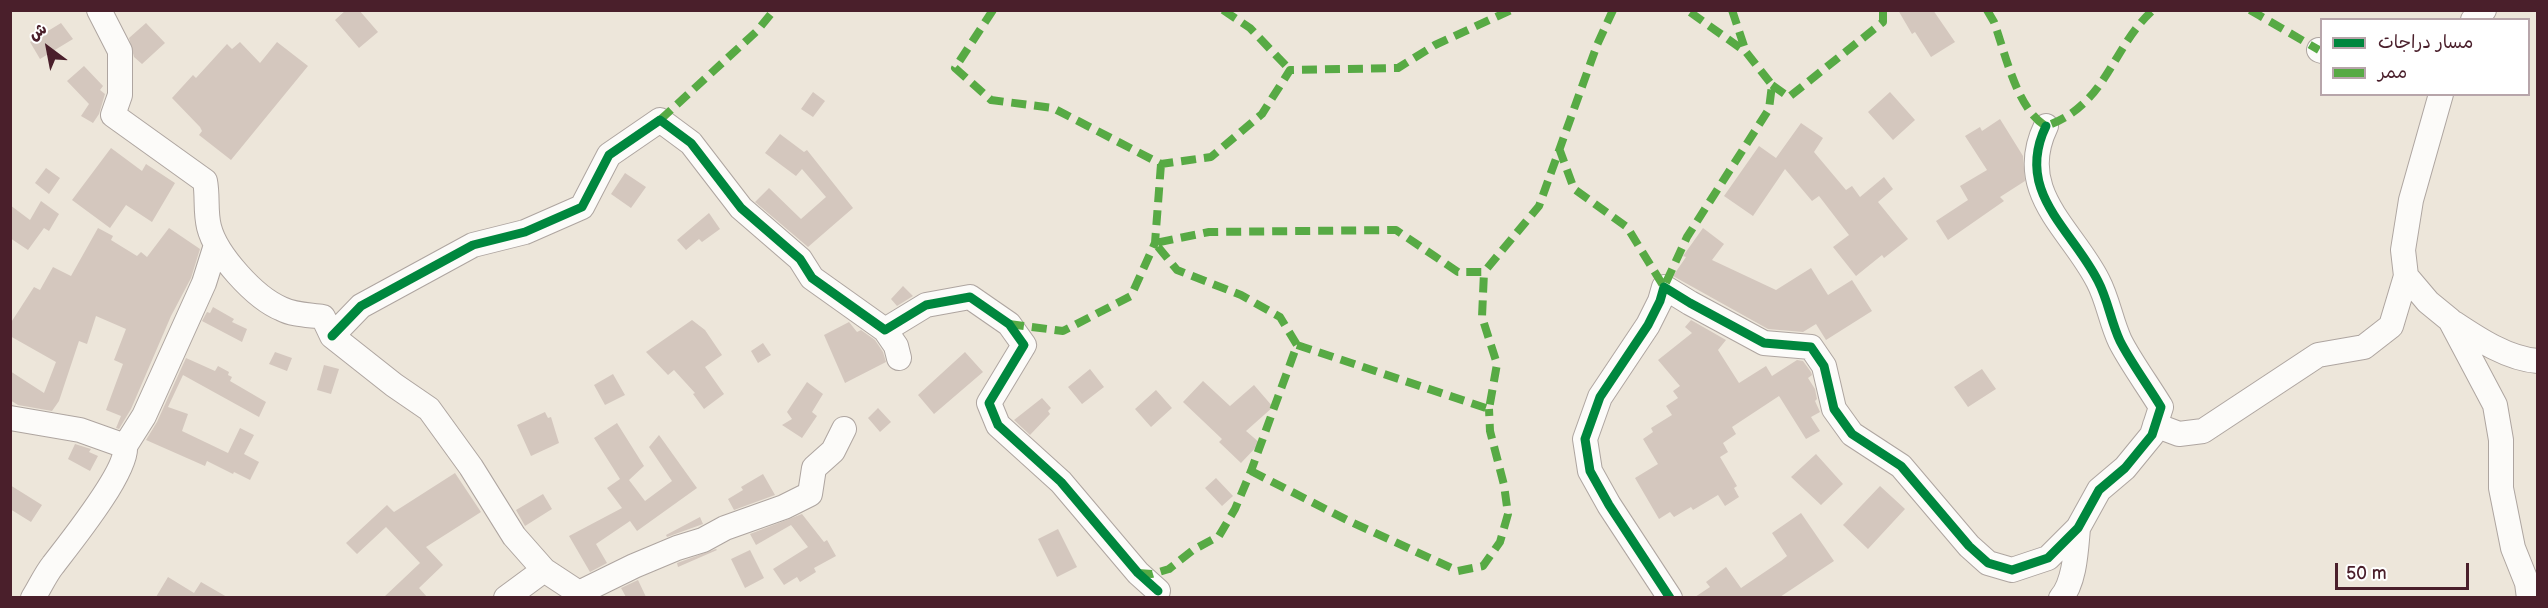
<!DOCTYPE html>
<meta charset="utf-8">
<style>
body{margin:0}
#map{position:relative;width:2548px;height:608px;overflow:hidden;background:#ede6da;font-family:"Balsamiq Sans","Playpen Sans Arabic",sans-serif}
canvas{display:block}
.frame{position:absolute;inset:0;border:12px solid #4a1f2b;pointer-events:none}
.legend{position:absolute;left:2320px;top:18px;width:210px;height:78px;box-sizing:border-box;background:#fff;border:2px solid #b7a5aa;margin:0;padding:8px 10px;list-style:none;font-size:18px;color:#4a1f2b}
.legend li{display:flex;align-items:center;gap:12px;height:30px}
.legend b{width:30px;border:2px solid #b7a5aa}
.north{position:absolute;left:18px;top:18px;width:60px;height:60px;-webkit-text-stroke:4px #fff;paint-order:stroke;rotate:328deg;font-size:16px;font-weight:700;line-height:24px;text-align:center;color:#4a1f2b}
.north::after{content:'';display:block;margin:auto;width:21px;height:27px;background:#4a1f2b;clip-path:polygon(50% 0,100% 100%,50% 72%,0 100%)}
.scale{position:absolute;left:2335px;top:563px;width:134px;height:27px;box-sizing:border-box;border:3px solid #4a1f2b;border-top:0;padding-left:8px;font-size:18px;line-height:21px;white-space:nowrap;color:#4a1f2b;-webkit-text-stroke:4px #fff;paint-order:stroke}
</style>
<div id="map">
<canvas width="2548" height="608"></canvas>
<div class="frame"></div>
<ul class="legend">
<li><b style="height:8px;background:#00873e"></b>مسار دراجات</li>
<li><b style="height:8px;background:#57aa44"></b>ممر</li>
</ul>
<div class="north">ش</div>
<div class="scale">50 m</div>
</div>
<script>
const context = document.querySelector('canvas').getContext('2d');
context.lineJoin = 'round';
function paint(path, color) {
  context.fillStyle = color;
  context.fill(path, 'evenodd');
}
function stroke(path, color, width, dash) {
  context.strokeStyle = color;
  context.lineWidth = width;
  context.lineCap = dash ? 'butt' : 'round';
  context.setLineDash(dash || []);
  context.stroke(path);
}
paint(new Path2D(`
 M346 10H359L378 32 359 48 335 20Z
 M1898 10H1933L1955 42 1931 57 1915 32 1912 34Z
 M61 23 73 39 40 59 30 42Z
 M146 23 165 43 142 64 134 57 129 38Z
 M240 42 260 63 277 42 308 66 231 160 199 135 202 131 200 127 172 98 193 75 196 78 227 44 232 49Z
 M84 66 103 86 100 90 105 94 99 114 93 123 81 116 89 104 67 81Z
 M813 92 825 101 813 117 801 109Z
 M1890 92 1915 120 1893 140 1868 112Z
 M2000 119 2023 156 2025 181 2000 197 2004 201 1948 240 1936 221 1968 200 1960 186 1987 170 1965 136 1980 127 1982 131Z
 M1801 123 1823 138 1814 152 1846 190 1852 186 1860 197 1884 177 1893 189 1878 202 1908 239 1884 258 1882 255 1856 276 1833 247 1849 235 1819 196 1812 201 1785 169 1753 216 1724 196 1759 146 1776 158Z
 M780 134 804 152 807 150 853 208 808 247 755 202 769 188 801 219 826 197 802 169 796 176 765 153Z
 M111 148 142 171 146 164 175 183 152 222 126 205 110 228 72 200Z
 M46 168 60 178 49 194 35 183Z
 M625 173 646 187 631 208 611 194Z
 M41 201 59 214 49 231 44 228 28 250 10 238V205L30 220Z
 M709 213 720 229 702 242 699 239 686 250 677 240Z
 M98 228 113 236 111 240 137 256 141 252 147 257 169 228 200 249 191 278 171 316 131 409 119 429 116 428 121 416 106 410 123 364 114 360 126 329 96 316 87 344 79 341 59 401 52 411 18 405 10 400V371L44 393 56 362 10 336V324L34 287 40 290 53 267 71 276Z
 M1703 228 1724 244 1712 260 1776 290 1811 268 1828 295 1852 280 1872 311 1826 340 1816 324 1803 332 1768 329 1673 276 1686 257 1683 256Z
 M903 286 913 296 897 306 891 299Z
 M213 307 234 319 232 322 247 329 242 342 202 321 207 312 210 313Z
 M692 320 705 330 722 355 705 367 724 394 704 409 693 394 695 393 674 370 668 375 646 352Z
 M1691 320 1726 340 1718 350 1739 383 1766 366 1772 376 1797 360 1803 361 1811 372 1812 375 1808 378 1815 389 1817 399 1815 401 1820 412 1811 417 1820 431 1806 439 1779 396 1732 427 1736 434 1723 443 1728 452 1720 457 1737 486 1734 488 1739 497 1725 506 1718 495 1693 510 1691 507 1674 517 1670 512 1659 519 1635 478 1658 464 1643 439 1653 432 1651 428 1672 415 1666 406 1678 398 1673 391 1680 386 1658 360 1692 333 1685 327Z
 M849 322 857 332 861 330 875 340 883 352 886 362 845 383 824 335Z
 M763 343 771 355 758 363 751 351Z
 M275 352 292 358 287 371 269 364Z
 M965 352 983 372 934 414 918 395Z
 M186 358 215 371 218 366 229 372 228 375 232 377 230 381 266 402 259 417 183 375 168 407 188 414 182 431 228 453 240 428 254 435 244 454 259 462 250 480 234 472 233 474 207 461 205 466 146 440 157 422Z
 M324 365 339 369 331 394 317 390Z
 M1090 369 1104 387 1082 404 1068 387Z
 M1982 369 1996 389 1968 407 1954 387Z
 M613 374 625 395 605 405 594 385Z
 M1203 381 1230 406 1254 385 1273 407 1246 431 1260 443 1241 463 1219 442 1222 439 1183 402Z
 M807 382 823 394 812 412 817 416 802 438 782 425 792 419 787 412Z
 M1156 390 1172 408 1151 427 1135 409Z
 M1042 398 1051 408 1048 411 1050 414 1030 435 1014 420Z
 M878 408 891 422 880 432 868 418Z
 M545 412 548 418 551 417 559 443 531 456 517 425Z
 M617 423 644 466 629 480 645 501 672 481 649 447 659 435 697 488 637 531 630 521 596 544 607 563 590 572 569 536 622 508 607 488 620 479 594 438Z
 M75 444 91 449 89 452 98 456 90 471 68 459Z
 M1816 454 1843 484 1821 505 1791 477Z
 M455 473 481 512 426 547 443 565 419 588 427 597H384L420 563 386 527 357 554 346 543 387 505 394 512Z
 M763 474 775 495 734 510 728 499 743 490 741 487Z
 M1216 478 1233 496 1222 506 1205 488Z
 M10 485 42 505 31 522 10 509Z
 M1880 486 1905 509 1868 549 1843 525Z
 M543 494 552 509 525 526 516 510Z
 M1801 513 1834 561 1780 597H1695L1710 587 1706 582 1726 567 1741 588 1781 561 1787 556 1772 533Z
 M802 514 824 542 827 540 836 556 814 568 816 572 800 582 797 577 784 585 773 569 808 547 791 525 756 545 750 534Z
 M700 517 703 524 667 537 666 535Z
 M1058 529 1077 567 1057 577 1038 539Z
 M716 549 717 550 678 567 677 563Z
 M750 550 764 578 745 588 731 559Z
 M168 577 194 593 201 582 227 597H156Z
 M638 580 646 597H626L621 588Z`), '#d4c7be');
const minor = new Path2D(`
 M99 10 120 51V95L113 115 205 181C208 196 205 211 209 227 216 255 255 298 282 309 293 315 310 315 323 317L332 336 394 385 429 409 471 467 514 536 544 570 579 593 583 598
 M2473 20 2484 10
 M2319 50 2322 51
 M2441 94 2411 200 2403 250 2406 276 2428 302 2450 320 2495 405 2501 440V488L2513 548 2527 583 2529 598
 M2454 323C2478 339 2508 359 2538 361
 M885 330 896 346 899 358
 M332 336 361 306 473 245 525 232 582 207 609 155 660 120 691 143 741 208 800 259 812 278 885 330 926 305 970 297 1009 324 1024 345 989 403 998 425 1061 482 1138 573 1158 591
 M10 418 80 430 125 446
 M2155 425 2179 434 2203 431 2318 355 2364 347 2391 326 2406 276
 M579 593 634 566 677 548 703 540 725 528 784 507 810 494 814 468 833 451 844 429
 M33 598C40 587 45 575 53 565 69 544 129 470 125 446L144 416 204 283 216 245
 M506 598 544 570
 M1670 598 1609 505 1590 471 1585 439 1600 397 1648 325 1660 301 1664 287 1690 303 1764 343 1811 347 1824 366 1834 409 1852 434 1901 466 1969 546 1988 563 2012 570 2048 558 2078 528 2099 490 2125 468 2152 435 2161 407C2149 387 2130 361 2120 341 2111 322 2108 300 2098 281 2072 229 2014 192 2046 126
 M2061 598C2075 582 2076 549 2078 528`);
stroke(minor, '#aea5a0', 26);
stroke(minor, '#fcfbf9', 24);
stroke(new Path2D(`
 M993 10 955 68 991 100 1053 108 1161 164 1211 157 1262 114 1290 70 1398 68 1435 45 1511 10
 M1223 10 1250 28 1290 70
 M1732 10 1746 52
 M1987 10 1994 22C2005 52 2017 110 2046 126 2107 105 2111 48 2153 10
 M2250 10 2319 50
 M1772 85 1789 97 1883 22V10
 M660 120 757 31 774 10
 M1559 148 1574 189 1627 227 1664 287 1687 237 1769 109 1772 85 1746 52 1687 10
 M1009 324 1063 331 1131 296 1155 243 1161 164
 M1297 345 1489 409 1497 364 1482 317 1484 272
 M1251 471 1347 520 1458 571 1483 566 1500 542 1508 514 1504 485 1490 431 1489 409
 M1138 573 1152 574 1169 569 1193 550 1219 536 1235 509 1251 471 1297 345 1280 317 1241 295 1177 270 1155 243 1209 232 1396 230 1458 272H1484L1539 206 1597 45 1613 10`), '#57aa44', 8, [15, 8]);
stroke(new Path2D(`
 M332 336 361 306 473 245 525 232 582 207 609 155 660 120 691 143 741 208 800 259 812 278 885 330 926 305 970 297 1009 324 1024 345 989 403 998 425 1061 482 1138 573 1158 591
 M1670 598 1609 505 1590 471 1585 439 1600 397 1648 325 1660 301 1664 287 1690 303 1764 343 1811 347 1824 366 1834 409 1852 434 1901 466 1969 546 1988 563 2012 570 2048 558 2078 528 2099 490 2125 468 2152 435 2161 407C2149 387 2130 361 2120 341 2111 322 2108 300 2098 281 2072 229 2014 192 2046 126`), '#00873e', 9);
</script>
